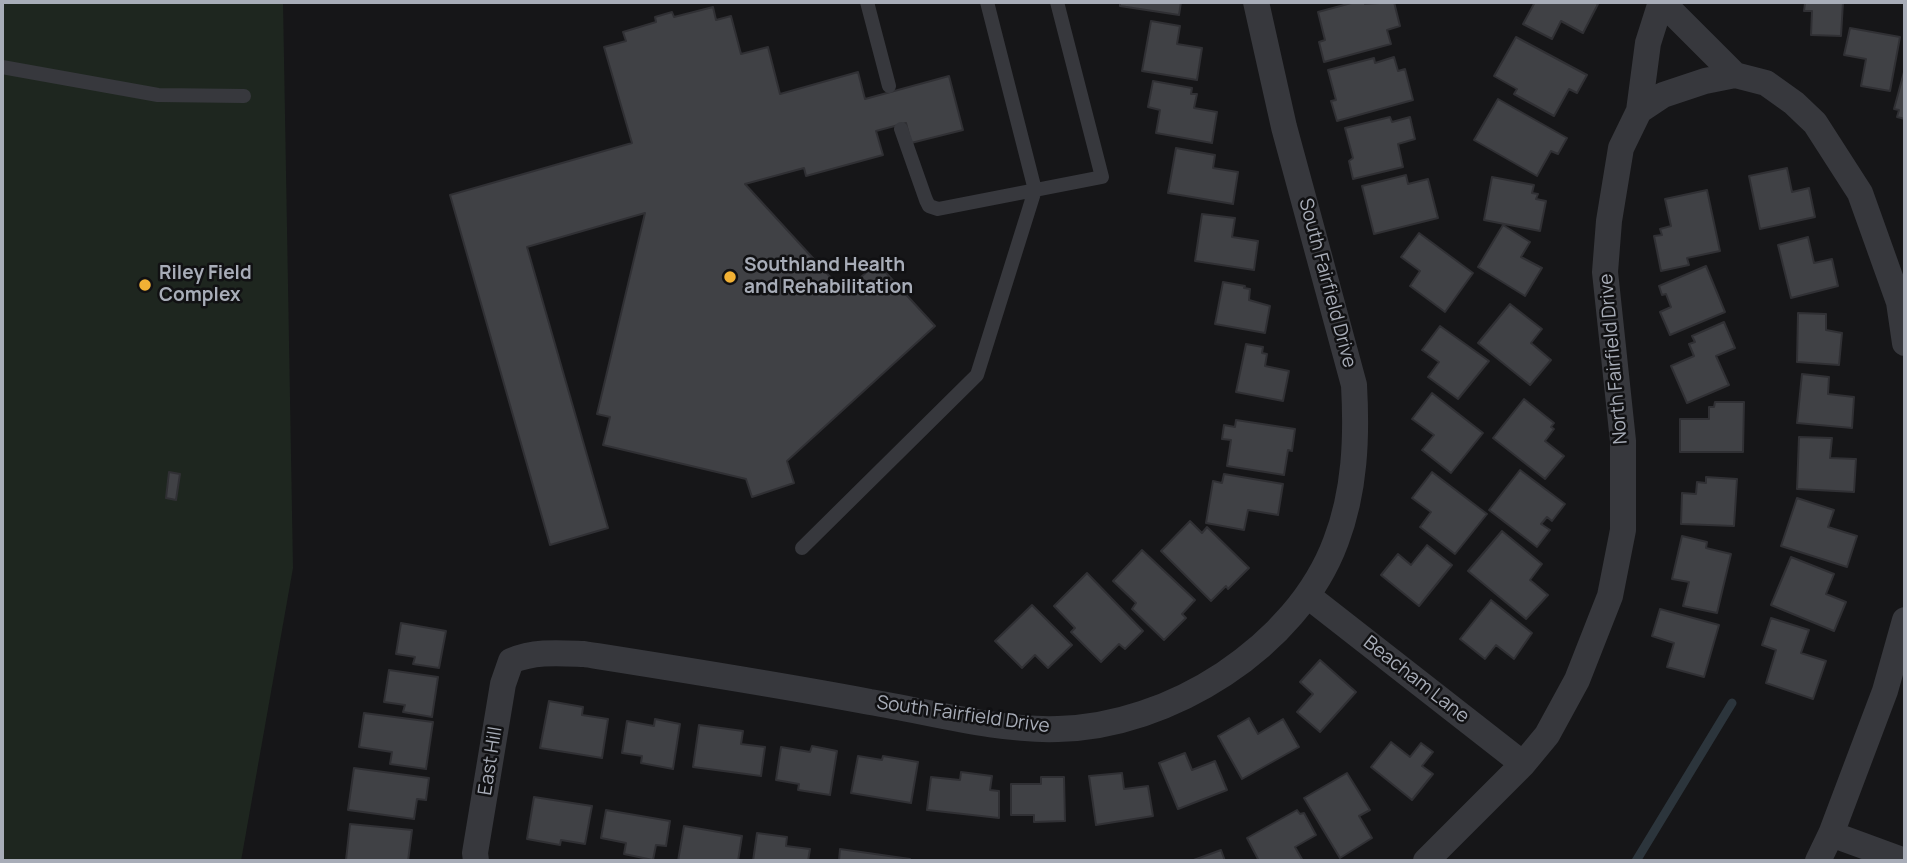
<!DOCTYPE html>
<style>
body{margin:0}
#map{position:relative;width:1907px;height:863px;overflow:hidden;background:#161618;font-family:Manrope,sans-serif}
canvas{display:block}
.frame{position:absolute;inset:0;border:4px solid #a8adb8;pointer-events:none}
</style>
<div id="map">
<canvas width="1907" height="863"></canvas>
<div class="frame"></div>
</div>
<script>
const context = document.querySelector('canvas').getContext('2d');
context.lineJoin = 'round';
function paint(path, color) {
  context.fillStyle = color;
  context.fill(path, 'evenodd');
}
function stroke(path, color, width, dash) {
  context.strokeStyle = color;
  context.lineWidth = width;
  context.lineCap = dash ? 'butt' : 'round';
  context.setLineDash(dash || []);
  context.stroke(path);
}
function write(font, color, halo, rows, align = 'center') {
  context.font = font + ' Manrope,sans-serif';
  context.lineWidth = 5;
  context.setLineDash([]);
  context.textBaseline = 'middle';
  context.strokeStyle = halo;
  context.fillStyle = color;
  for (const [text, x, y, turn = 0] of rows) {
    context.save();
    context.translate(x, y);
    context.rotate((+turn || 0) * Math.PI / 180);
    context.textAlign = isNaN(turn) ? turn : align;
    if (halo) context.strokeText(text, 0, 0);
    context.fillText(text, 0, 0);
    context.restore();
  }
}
paint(new Path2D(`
 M2 2H283L293 568 241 861H2Z`), '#1e261f');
stroke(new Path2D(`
 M1636 861 1732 703`), '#2c353c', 9);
const building = new Path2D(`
 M1120 2H1181L1179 15 1120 6Z
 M1355 2H1364L1365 4 1394 2 1400 26 1387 30 1391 44 1324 62 1319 42 1325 40 1318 12Z
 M1535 2H1594L1598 4 1583 33 1561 21 1552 39 1523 24Z
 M1793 2H1843L1841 36 1811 35 1812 11H1804L1805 3Z
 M713 7 716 20 731 16 741 54 768 47 780 94 858 72 865 99 949 76 963 130 911 143 906 123 876 131 883 155 806 176 804 168 745 184 844 292 877 263 935 326 787 461 794 483 752 497 746 479 603 445 610 417 597 414 645 213 527 247 608 528 550 545 450 195 632 143 604 47 626 41 623 32 656 22 655 17 672 12 674 17Z
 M1151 21 1180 26 1177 44 1202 48 1197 80 1142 71Z
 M1850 28 1900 37 1890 91 1861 86 1866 59 1844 55Z
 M1516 37 1587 75 1577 93 1569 89 1554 116 1514 94 1517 89 1494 76Z
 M1394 57 1398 71 1405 69 1413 100 1337 121 1331 101 1336 100 1328 70 1374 58 1375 63Z
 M1904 72 1905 73V119L1897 117 1899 110 1894 109Z
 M1153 81 1192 88 1191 94H1197L1194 108 1217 112 1212 143 1156 133 1160 110 1148 107Z
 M1498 99 1567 138 1558 154 1551 151 1537 176 1474 140Z
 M1390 117 1392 122 1410 117 1415 139 1398 144 1403 167 1353 179 1349 161 1353 158 1345 128Z
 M1176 148 1215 155 1213 168 1238 172 1233 204 1168 193Z
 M1787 168 1792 192 1809 188 1815 217 1760 229 1749 176Z
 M1406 175 1408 184 1428 179 1438 218 1374 234 1362 186Z
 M1492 177 1534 185 1532 193 1538 194 1536 199 1546 201 1540 231 1484 220Z
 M1707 190 1720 251 1687 258 1689 265 1661 271 1654 236 1662 235 1660 229 1671 226 1665 199Z
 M1202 214 1235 218 1232 237 1258 241 1254 270 1195 261Z
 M1503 225 1530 242 1521 257 1542 268 1525 296 1478 267Z
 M1419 233 1473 273 1445 312 1410 286 1420 271 1401 257Z
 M1808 237 1814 263 1832 259 1838 286 1791 298 1778 245Z
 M1706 266 1725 312 1670 335 1660 312 1671 307 1666 294 1662 295 1659 286Z
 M1223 282 1245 286 1244 288 1250 289 1249 300 1270 306 1265 333 1215 324Z
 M1510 304 1542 329 1531 343 1551 360 1530 385 1478 343Z
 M1798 313 1826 314V330L1842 333 1839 365 1797 362Z
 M1724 322 1735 348 1716 356 1729 385 1687 403 1671 366 1694 356 1689 344 1695 342 1692 336Z
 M1440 326 1489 361 1458 399 1428 377 1439 362 1422 350Z
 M1246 344 1263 347 1262 353 1267 354 1265 366 1289 371 1283 401 1236 392Z
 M1802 374 1829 377 1828 394 1854 397 1852 428 1797 423Z
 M1432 393 1483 433 1451 473 1422 450 1434 435 1412 419Z
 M1524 399 1554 423 1551 427 1554 429 1545 441 1564 456 1545 479 1493 438Z
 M1715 402H1744L1743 452H1680V419H1709V407H1714Z
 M1236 420 1295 429 1292 451 1288 450 1284 475 1227 466 1231 440 1222 439 1224 425 1235 427Z
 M1799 437 1832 438 1830 458 1856 459 1854 492 1797 489Z
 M1520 470 1565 504 1552 521 1547 517 1541 524 1550 530 1537 547 1489 510Z
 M169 472 180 474 176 500 166 498Z
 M1432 472 1487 514 1455 554 1420 527 1431 512 1412 498Z
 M1224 474 1283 484 1278 515 1248 510 1244 530 1206 523 1213 481 1222 483Z
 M1706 477 1737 479 1734 526 1681 524 1682 493 1696 494 1697 482 1706 483Z
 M1797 498 1834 510 1828 527 1857 536 1847 567 1781 546Z
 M1190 521 1202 533 1207 527 1249 568 1228 589 1226 586 1211 601 1161 551Z
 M1502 531 1542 564 1530 580 1548 595 1526 619 1468 571Z
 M1682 536 1707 542 1706 548 1731 554 1717 613 1683 606 1689 582 1672 579Z
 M1427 545 1452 565 1419 606 1381 575 1398 554 1411 565Z
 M1142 550 1195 600 1182 614 1186 618 1164 640 1132 609 1136 603 1113 581Z
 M1791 557 1834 574 1826 594 1846 602 1834 631 1771 605Z
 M1087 573 1143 631 1125 649 1119 644 1101 662 1071 632 1075 628 1054 606Z
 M1491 600 1532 633 1514 659 1496 645 1485 659 1460 639Z
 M1032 605 1072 645 1048 668 1035 655 1022 668 995 641Z
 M1660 609 1719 625 1704 677 1667 667 1674 643 1652 636Z
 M1771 618 1809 630 1801 653 1826 661 1813 699 1766 683 1776 650 1762 645Z
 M401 623 446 631 439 668 413 664 415 657 396 654Z
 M1320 660 1356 692 1320 732 1297 712 1313 694 1300 682Z
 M389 670 438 677 432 717 403 712 405 705 384 702Z
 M549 701 583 707 582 715 608 719 602 758 540 748Z
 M364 713 433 722 426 769 390 764 392 752 359 747Z
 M1249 718 1258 734 1283 719 1299 747 1242 779 1218 736Z
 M655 719 680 724 673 769 641 763 642 756 622 753 627 721 654 726Z
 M699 725 743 731 741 744 765 747 761 776 693 767Z
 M1391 742 1410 757 1421 743 1433 752 1422 766 1433 774 1412 800 1371 767Z
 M812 746 837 751 830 795 798 790 799 784 776 780 781 747 810 752Z
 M1185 753 1192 770 1215 761 1227 790 1178 809 1159 763Z
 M858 756 882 760 883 756 918 762 911 803 851 793Z
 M354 768 429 778 426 800 417 799 414 819 348 810Z
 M961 772 992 776 990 790 999 791V818L927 810 931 777 960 780Z
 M1122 773 1124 789 1148 786 1153 816 1096 825 1089 776Z
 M1347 773 1370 810 1359 816 1372 838 1340 858 1304 798Z
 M1041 777H1064L1065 821 1034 822V815H1011V784H1041Z
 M534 797 592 806 585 844 561 840 560 845 527 839Z
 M606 810 670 821 666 846 656 845 653 860 624 854 626 843 601 838Z
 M1297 810 1300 814 1304 813 1316 835 1295 847 1303 861H1259L1247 838Z
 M350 824 412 830 408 861 346 860Z
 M684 826 742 836 738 861H678Z
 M757 833 787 837 786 846 810 849 808 861H753Z
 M840 849 910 859 909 861H839Z
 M1221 850 1225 861H1191Z`);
paint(building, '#404145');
stroke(building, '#303034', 2);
stroke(new Path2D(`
 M867 2 889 86
 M2 67 158 95 244 96
 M901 129 926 200 929 206 938 209 1102 177 1057 2
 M802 548 977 375 1035 190 987 2`), '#37383d', 14);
stroke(new Path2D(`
 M1662 2 1735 75
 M1639 111 1648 43 1661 2
 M1308 596 1523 764
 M1831 834 1905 861
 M476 861 475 853 503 684 511 661C535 651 558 653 584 654 679 669 775 684 870 702 931 712 996 731 1058 729 1169 727 1297 647 1336 541 1355 491 1357 438 1354 385L1284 127 1256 2
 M1426 861 1523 764 1547 735 1577 680 1610 596 1623 530V441L1605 272 1609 221 1621 148 1639 111 1663 95 1705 81 1735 75 1766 83 1794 103 1815 123 1860 193 1899 302 1905 343
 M1818 861 1831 834 1885 691 1905 620`), '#37383d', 26);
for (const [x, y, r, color] of [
 [730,277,7,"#f2b134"],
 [145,285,7,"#f2b134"]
]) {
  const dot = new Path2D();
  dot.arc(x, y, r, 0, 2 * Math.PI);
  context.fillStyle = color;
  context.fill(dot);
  stroke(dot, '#111113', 2.5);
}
write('bold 19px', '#a8adb8', '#111113', [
 ["Southland Health",744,266],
 ["and Rehabilitation",744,288],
 ["Riley Field",159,274],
 ["Complex",159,296]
], 'left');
write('19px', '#a8adb8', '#111113', [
 ["South Fairfield Drive",1327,283,75],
 ["North Fairfield Drive",1614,359,-95],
 ["Beacham Lane",1416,680,38],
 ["South Fairfield Drive",963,715,8],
 ["East Hill",491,761,-81]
]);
</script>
